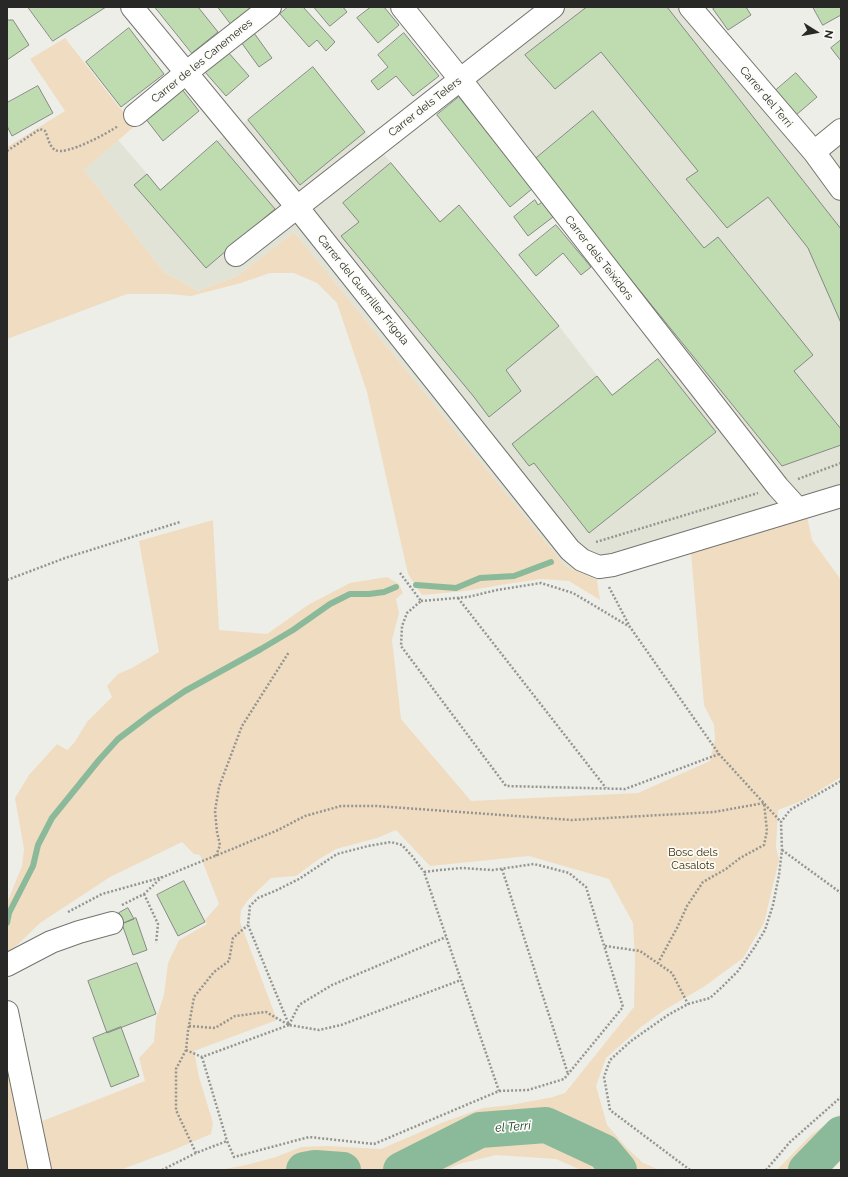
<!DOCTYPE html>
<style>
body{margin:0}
#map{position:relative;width:848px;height:1177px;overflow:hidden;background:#edeee8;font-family:Raleway,sans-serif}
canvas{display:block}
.frame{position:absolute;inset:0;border:8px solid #282826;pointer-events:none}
.north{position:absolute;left:796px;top:12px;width:40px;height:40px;-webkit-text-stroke:3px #fbfcf6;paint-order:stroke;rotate:101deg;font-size:11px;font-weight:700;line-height:16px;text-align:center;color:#282826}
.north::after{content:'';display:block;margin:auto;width:14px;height:18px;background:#282826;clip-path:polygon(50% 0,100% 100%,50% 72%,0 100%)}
</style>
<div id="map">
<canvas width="848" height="1177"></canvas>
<div class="frame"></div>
<div class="north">N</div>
</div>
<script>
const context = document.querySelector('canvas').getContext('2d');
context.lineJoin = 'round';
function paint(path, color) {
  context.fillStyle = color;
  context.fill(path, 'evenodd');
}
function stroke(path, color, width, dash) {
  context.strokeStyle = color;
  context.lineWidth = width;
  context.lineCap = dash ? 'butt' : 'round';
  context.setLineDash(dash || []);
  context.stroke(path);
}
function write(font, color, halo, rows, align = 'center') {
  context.font = font + ' Raleway,sans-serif';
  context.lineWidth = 3.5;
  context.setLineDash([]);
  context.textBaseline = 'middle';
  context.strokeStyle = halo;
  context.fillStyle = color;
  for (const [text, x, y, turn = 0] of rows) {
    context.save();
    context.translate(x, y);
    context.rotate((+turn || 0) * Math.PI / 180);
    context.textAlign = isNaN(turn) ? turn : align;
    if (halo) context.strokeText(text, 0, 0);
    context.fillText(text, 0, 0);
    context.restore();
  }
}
paint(new Path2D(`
 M553 7H690L813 152 841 130V509L807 516 691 553 597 580 565 566 294 232 237 276 198 291 164 272 84 170 118 140 161 190 217 141 248 120 313 67 365 132 440 221 459 205 559 326 612 395 670 349 460 79Z`), '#e1e3d6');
paint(new Path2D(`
 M65 38 119 107 137 124 84 170 164 272 198 291 237 276 294 232 565 566 597 580 600 600 569 581 541 579 507 584 465 591 422 595 408 574 367 392 337 303 317 283 294 273H270L241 283 191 296 168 294H127L7 339V147L65 111 30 59Z
 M807 516 812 540 839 577 841 582V777L804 800 778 810 776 847 779 860 764 923 743 958 705 986 663 1011 641 1027 606 1058 596 1086 607 1125 626 1147 643 1163 660 1170H581L556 1159 496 1155 459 1164 446 1170H219L246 1165 276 1157 301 1147 327 1146 381 1149 444 1122 483 1108 511 1105 553 1097 565 1093 634 1007 635 959 633 923 609 879 529 856 430 866 396 830 377 838 336 849 316 861 296 876 271 878 248 900 241 910 240 922 277 1020 194 1051 199 1077 213 1123 211 1134 171 1151 120 1170H48L37 1123 145 1081 139 1058 154 1042 156 1019 164 995 168 963 179 940 207 924 205 920 219 904 200 855 194 854 182 842 110 877 40 923 7 955V903L22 866 24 849 15 798 29 775 57 744 67 750 74 743 87 722 112 697 107 686 118 674 132 668 159 652 139 541 213 520 219 630 267 634 308 605 350 583 387 577 399 584 403 593 396 599 399 613 392 640 401 719 471 801 638 793 710 761 715 739 714 725 704 705 691 553Z
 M7 1053 31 1170H7Z
 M841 1114V1161L831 1170H777L811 1135Z`), '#f0dcc1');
stroke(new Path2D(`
 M416 585 456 588 480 578 514 576 551 562
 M7 923 9 913 33 866 38 845 52 818 99 760 118 739 151 714 185 691 261 649 293 630 330 604 350 594H369L384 592 396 587`), '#8bba9b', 6);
stroke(new Path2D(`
 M304 1170 315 1168 343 1170
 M401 1170 480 1130 546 1125 604 1152 619 1170
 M806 1170 841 1134`), '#8bba9b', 36);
const building = new Path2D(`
 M28 7H106L53 41Z
 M155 7H198L218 32 192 53Z
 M218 7H252L231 24Z
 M288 7H303L335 42 326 51 317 40 309 47 280 14Z
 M314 7H343L347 12 330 26Z
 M371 7H384L399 25 378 43 357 18Z
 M587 7H667L841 229V323L808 248 768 197 727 228 686 179 698 171 601 52 555 89 525 55Z
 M716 7H746L751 15 728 30 713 9Z
 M813 7H841V15L823 25Z
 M7 20H13L29 45 7 60Z
 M129 28 164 74 121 107 86 62Z
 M254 33 272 58 259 67 241 42Z
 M404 33 439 76 413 96 396 76 378 90 371 81 388 67 378 55Z
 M841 40V61L831 48Z
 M228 52 249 76 226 96 205 72Z
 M313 67 365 132 300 185 248 120Z
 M796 73 817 97 796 115 775 91Z
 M38 86 53 113 12 136 7 126V103Z
 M181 88 199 111 163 141 145 118Z
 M459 97 532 189 510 207 437 115Z
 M593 111 704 248 718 237 813 355 794 371 841 429V445L782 466 534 160Z
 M217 141 275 209 206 268 134 185 147 174 160 190Z
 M391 163 440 222 459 205 559 326 506 370 521 391 489 417 474 397 341 236 359 222 343 203Z
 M535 200 538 205 542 202 553 217 528 236 514 217Z
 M556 225 591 267 581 275 563 253 536 276 519 255Z
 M658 359 716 432 589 533 534 463 529 466 512 444 597 376 612 395Z
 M184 881 205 922 178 936 157 895Z
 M128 908 134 919 124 923 119 913Z
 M136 918 147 950 133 955 122 924Z
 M137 963 156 1014 107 1033 88 981Z
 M121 1027 139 1076 111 1087 93 1038Z`);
paint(building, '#bfdcb1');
stroke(building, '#868a85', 1);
const minor = new Path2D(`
 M132 7 297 207 570 550 582 560 599 567 613 565 841 496
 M402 7 460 79 778 487 798 509
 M690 7 814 152 841 189
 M135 115 187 72 270 7
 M814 152 841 130
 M236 255 553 7
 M7 965 51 942 79 932 112 923
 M7 1012 40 1170`);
stroke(minor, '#74756f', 24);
stroke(new Path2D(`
 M7 151 40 129 45 131C48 137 49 146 55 150 66 156 108 133 118 126
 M798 479 841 463
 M596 542 758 493
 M400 573 421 601 407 613 402 626 401 646 506 786 625 789 719 754
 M7 580 65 558 180 522
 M609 587 630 627
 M458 598 606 788
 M421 601 468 597 497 590 541 583 573 593 630 627 719 754 781 822
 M782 850 841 893
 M216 856 220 845 217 832 215 811 219 787 242 726 289 652
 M502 869 568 1074
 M144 894 158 924 156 943
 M122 905 144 894 162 877
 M68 912 102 894 163 877 215 856 278 830 305 816 341 806H376L572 820 714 812 764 803 767 831 764 845 740 858 726 869 703 882 687 906 678 926 658 963
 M605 946 640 951 672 973 688 1004
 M289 1025 299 1005 332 985 446 937
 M189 1026 215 1028 235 1016 266 1012 289 1025 319 1030 341 1025 461 980
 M186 1050 202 1057 289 1025 248 925 250 906 258 898 275 891 299 879 337 854 368 846 391 842 402 845 412 856 424 872
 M202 1057 227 1141 234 1157 309 1137 374 1144 499 1091 528 1090 564 1079 623 1007 586 887 569 873 534 864 493 870 462 868 440 870 424 872 499 1091
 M196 1153 176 1110V1069L186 1050 188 1031 194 997 214 972 229 961 233 938 248 925
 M162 1170 196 1153 227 1141
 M690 1170 610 1110 604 1077 610 1060 631 1041 668 1015 688 1004 710 998 722 987 738 971 754 948 765 930 773 905 779 875 782 850 781 822 790 810 841 781
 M766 1170 790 1142 841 1097`), '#949490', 2.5, [2, 2]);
stroke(minor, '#fff', 22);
write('11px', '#282826', '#fbfcf6', [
 ["Carrer de les Canemeres",202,61,-39],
 ["Carrer del Terri",766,97,50],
 ["Carrer dels Telers",425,107,-38],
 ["Carrer dels Teixidors",599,258,52],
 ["Carrer del Guerriller Frigola",363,290,51]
]);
write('11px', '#3c2703', '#fbfcf6', [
 ["Bosc dels",693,853],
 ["Casalots",693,866]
]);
write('italic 12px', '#0b311c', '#fbfcf6', [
 ["el Terri",513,1127,-4]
]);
</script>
